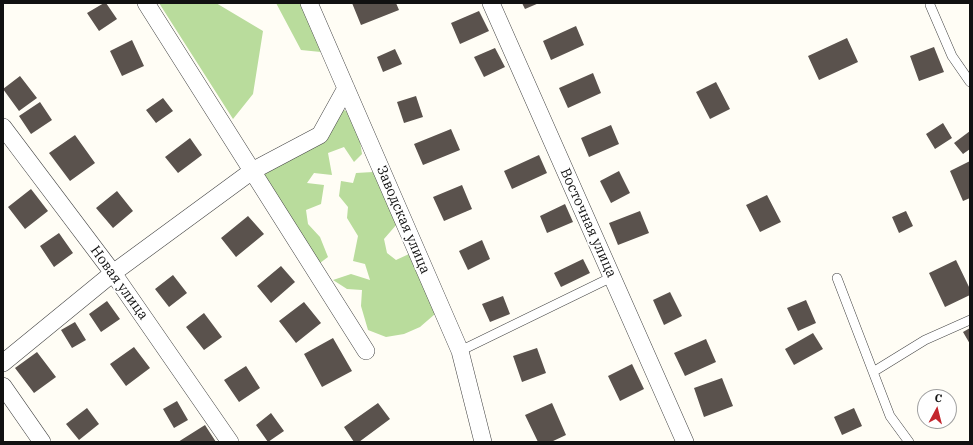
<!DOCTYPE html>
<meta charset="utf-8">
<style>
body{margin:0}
#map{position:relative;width:973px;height:445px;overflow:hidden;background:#fffdf5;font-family:"IBM Plex Serif",serif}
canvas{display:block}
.frame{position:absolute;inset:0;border:4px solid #111;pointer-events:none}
.north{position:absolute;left:917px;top:389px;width:40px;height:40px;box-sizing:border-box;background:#fff;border:1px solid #a0a0a0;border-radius:50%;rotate:7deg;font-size:11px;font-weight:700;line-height:16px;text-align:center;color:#111}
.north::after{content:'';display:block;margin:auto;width:14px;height:18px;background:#c4262e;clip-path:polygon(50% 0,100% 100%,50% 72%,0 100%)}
</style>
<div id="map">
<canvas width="973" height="445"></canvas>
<div class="frame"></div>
<div class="north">С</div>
</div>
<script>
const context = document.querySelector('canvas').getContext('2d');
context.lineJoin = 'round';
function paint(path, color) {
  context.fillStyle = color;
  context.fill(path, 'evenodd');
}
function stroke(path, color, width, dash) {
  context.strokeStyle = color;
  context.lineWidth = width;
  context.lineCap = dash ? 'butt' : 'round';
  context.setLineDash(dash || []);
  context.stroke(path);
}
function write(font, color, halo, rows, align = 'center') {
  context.font = font + ' "IBM Plex Serif",serif';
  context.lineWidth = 4;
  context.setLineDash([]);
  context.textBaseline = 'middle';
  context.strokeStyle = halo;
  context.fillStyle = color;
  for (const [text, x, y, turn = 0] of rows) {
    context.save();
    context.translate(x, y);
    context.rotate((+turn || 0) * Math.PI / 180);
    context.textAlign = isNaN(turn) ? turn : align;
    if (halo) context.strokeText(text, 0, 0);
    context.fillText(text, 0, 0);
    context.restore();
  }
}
paint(new Path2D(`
 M159 3H216L263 31 253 94 233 119Z
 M276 3H301L321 52 301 50Z
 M342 109 350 113 359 135 362 154 354 162 344 147 328 153 332 175 314 173 307 183 324 185 321 204 306 210 308 224 320 237 328 257 320 263 262 171Z
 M373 172 397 224 384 239 387 253 396 260 409 254 435 314 420 327 404 334 386 337 368 330 361 306 362 290 347 289 333 280 351 274 370 280 365 264 353 261 358 236 347 218 348 207 339 196 341 181 353 183 356 173Z`), '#b9dc9c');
paint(new Path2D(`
 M104 3H106L117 19 99 31 87 13Z
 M352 3H396L399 10 361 25Z
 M522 3H539L525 9Z
 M479 11 489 31 460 44 451 23Z
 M576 26 584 45 551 60 543 41Z
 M847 38 858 62 819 80 808 56Z
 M132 40 144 66 122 76 110 51Z
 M934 47 944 72 919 81 910 56Z
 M495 48 505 67 484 77 474 57Z
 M395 49 402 64 383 72 377 57Z
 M593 73 601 93 568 108 559 88Z
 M20 76 37 98 19 111 3 89Z
 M716 82 730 109 710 119 696 92Z
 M416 96 423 117 404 123 397 102Z
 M163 98 173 111 156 123 146 110Z
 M40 102 52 120 31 134 19 116Z
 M943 123 952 138 935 149 926 134Z
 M611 125 619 144 589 157 581 138Z
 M451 129 460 150 423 165 414 144Z
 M970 131V149L963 154 954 143Z
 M75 135 95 163 70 181 49 153Z
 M190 138 202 155 178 173 165 157Z
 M539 155 547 173 512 189 504 171Z
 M970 161V198L963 201 950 171Z
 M619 171 630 193 611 203 600 181Z
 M462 185 472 209 444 221 433 197Z
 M31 189 48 211 25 229 8 207Z
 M117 191 133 211 113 228 96 208Z
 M767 195 781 222 760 232 746 205Z
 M565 204 573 222 547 233 540 216Z
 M640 211 649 233 618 245 609 223Z
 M906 211 913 226 899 233 892 217Z
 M248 216 264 234 236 257 221 238Z
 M59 233 73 253 54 267 40 246Z
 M482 240 490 259 468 270 459 251Z
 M583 259 590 273 561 287 554 273Z
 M956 260 970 289V295L945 307 929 273Z
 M281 266 295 282 271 303 257 286Z
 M173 275 187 293 169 307 155 289Z
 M670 292 682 316 664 325 653 300Z
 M503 296 510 314 490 322 482 304Z
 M806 300 816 323 798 331 787 308Z
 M107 301 120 319 101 332 89 314Z
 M304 302 321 323 296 343 279 321Z
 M204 313 222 337 204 350 186 327Z
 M75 322 86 340 72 348 61 330Z
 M970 328V344L963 332Z
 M813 333 823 349 794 365 785 349Z
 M333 338 352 371 322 387 304 354Z
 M706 339 716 362 685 376 674 353Z
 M134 347 150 368 126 386 110 364Z
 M537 348 546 373 522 382 513 356Z
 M37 352 56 377 34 393 15 368Z
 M632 364 644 389 620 401 608 376Z
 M246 366 260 388 239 402 224 380Z
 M722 378 733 406 704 417 694 388Z
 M177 401 188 420 174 428 163 409Z
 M378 403 390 419 359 442H354L344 427Z
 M552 403 566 435 551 442H538L525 415Z
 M87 408 99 424 79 440 66 424Z
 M854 408 862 426 842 435 834 417Z
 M271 413 284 431 268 442 256 425Z
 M205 425 216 442H178Z`), '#5a524d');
const lane = new Path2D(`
 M930 5 952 56 970 82
 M837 278 890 416 909 442
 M460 351 612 277
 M873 372 925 340 970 320`);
const street = new Path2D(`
 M146 3 366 351
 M309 3 460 351 483 442
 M491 3 685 442
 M3 127 113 273 230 442
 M3 363 113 273 252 171 320 135 346 88
 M3 386 42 442`);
stroke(lane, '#444', 10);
stroke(street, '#444', 18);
stroke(lane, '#fff', 9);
stroke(street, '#fff', 17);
write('14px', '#111', '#fff', [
 ["Заводская улица",403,220,67],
 ["Восточная улица",588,223,66],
 ["Новая улица",119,283,54]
]);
</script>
